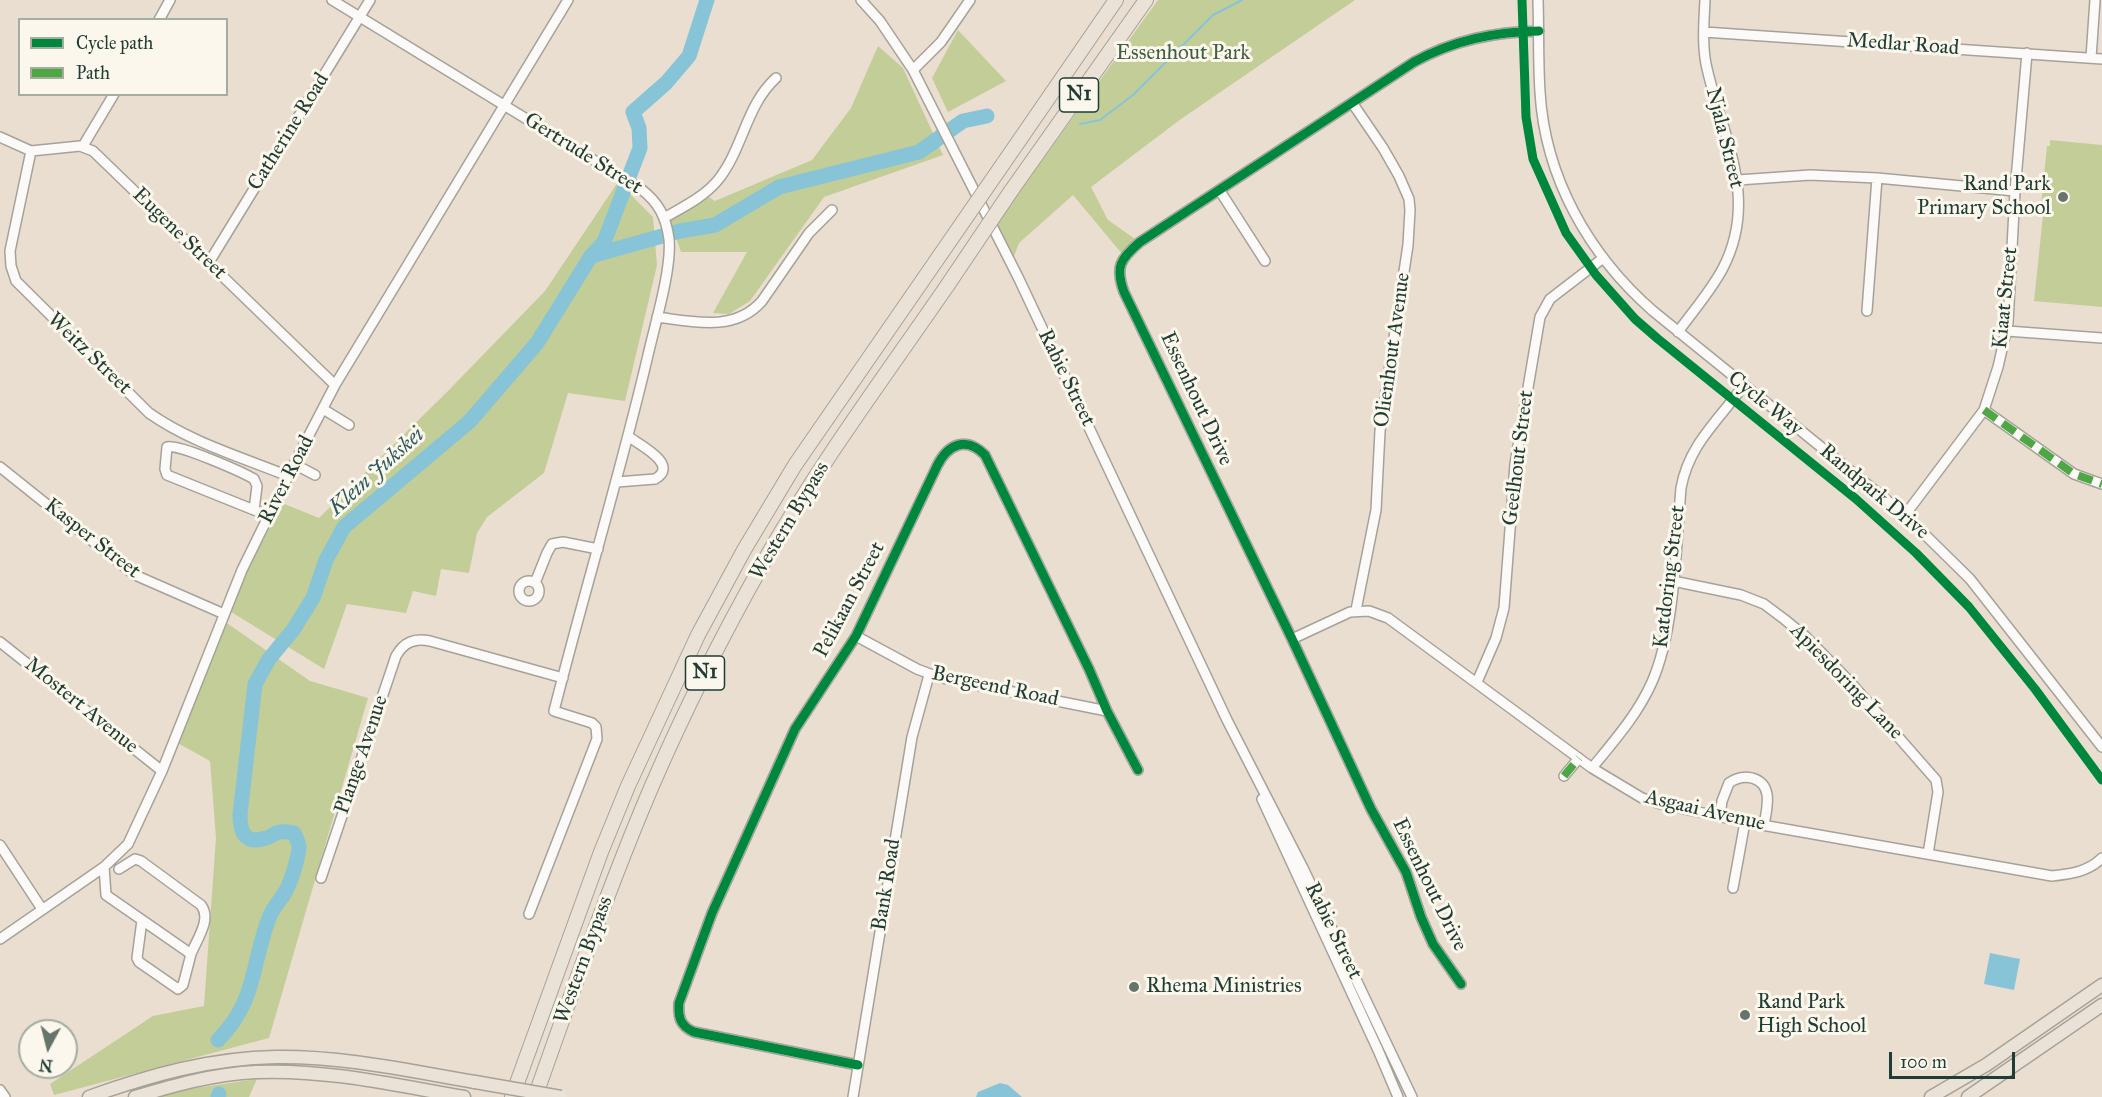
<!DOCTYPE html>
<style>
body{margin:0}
#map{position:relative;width:2102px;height:1097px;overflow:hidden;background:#eaded0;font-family:"IM FELL Great Primer",serif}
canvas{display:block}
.legend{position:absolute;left:18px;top:18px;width:210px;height:78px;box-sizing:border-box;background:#fbf7ec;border:2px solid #a3ada2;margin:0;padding:8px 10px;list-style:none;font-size:18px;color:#1f3d34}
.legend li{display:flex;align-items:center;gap:12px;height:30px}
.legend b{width:30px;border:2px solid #a3ada2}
.north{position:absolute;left:18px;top:1019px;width:60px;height:60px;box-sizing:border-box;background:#fbf7ec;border:2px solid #a3ada2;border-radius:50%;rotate:187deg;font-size:16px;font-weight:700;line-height:24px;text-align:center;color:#1f3d34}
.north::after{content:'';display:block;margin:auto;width:21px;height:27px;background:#66756b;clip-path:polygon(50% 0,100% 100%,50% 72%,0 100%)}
.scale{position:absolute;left:1889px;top:1052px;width:126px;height:27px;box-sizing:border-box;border:3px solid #1f3d34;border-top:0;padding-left:8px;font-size:18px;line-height:21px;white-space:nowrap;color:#1f3d34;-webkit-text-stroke:4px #fbf7ec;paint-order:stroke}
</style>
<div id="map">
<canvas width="2102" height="1097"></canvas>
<ul class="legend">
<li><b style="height:8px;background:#00873e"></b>Cycle path</li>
<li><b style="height:8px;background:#4fa644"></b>Path</li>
</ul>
<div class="north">N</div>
<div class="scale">100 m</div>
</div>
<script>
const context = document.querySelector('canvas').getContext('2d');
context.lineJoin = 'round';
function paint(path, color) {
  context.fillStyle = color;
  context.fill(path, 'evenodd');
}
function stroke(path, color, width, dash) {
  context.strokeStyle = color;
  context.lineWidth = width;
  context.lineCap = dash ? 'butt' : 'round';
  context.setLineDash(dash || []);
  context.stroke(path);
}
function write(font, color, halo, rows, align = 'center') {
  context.font = font + ' "IM FELL Great Primer",serif';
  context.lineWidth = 6;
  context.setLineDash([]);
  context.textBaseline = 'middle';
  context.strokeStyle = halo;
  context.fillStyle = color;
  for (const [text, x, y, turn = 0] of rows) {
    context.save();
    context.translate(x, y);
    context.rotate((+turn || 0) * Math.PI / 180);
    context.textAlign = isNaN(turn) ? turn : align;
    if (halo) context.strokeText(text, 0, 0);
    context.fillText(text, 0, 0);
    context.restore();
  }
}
paint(new Path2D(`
 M1158 0H1355L1181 119 1091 187 1108 220 1138 241 1123 255 1073 195 1019 243 1011 264 991 231Z
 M958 30 1006 81 948 112 932 78Z
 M878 46 903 68 943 155 824 197 750 301 729 314 713 313 747 252H681L670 221 709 197 715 201 812 160 851 108Z
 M2050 140 2102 145V307L2034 301 2044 206H2041L2047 146H2050Z
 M618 182 653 217 657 265 625 401 568 393 544 473 487 517 477 533 469 573 441 569 436 596 413 591 406 613 347 604 324 669 228 610 282 503 319 518 447 392 545 291Z
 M224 621 310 681 368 698 269 1038 54 1095 50 1084 153 1016 204 1006 216 838 210 761 176 742Z
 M257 1079 249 1097H155L169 1092Z`), '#c2cd97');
paint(new Path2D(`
 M1990 953 2020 959 2014 990 1984 984Z
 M1000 1083 1008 1085 1022 1097H976L978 1092Z`), '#87c4d7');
stroke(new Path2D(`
 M1080 124 1100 120 1133 95 1213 15 1242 0`), '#87c4d7', 2);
stroke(new Path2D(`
 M591 256 680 231 715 225 779 187 919 152 963 121 987 116
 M218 1040C257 1001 251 965 269 918 272 909 279 902 284 894 290 885 299 857 299 846 298 841 296 837 294 833 289 832 284 831 279 832 274 833 271 837 266 838 244 845 240 832 240 814L255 684 269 659 293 630 313 598 326 560 344 527 470 421 537 343 591 256 604 242 640 148 639 128 633 112 666 83 689 56 707 0
 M218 1097 219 1094`), '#87c4d7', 15);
const minor = new Path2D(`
 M332 0 641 189C659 203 666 217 669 239 672 269 655 324 648 355 620 475 584 592 554 711L592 723 596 727 597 739 529 914
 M861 0 880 21 913 70 1018 277 1227 720 1303 868 1412 1097
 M1538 0C1539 31 1538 62 1540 92 1545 178 1589 255 1653 311L1905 515 1970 579 2102 747
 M159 20 170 0
 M1704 32 2102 59
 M2091 58 2095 0
 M913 70 941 42 970 0
 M1353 104 1383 148 1399 176 1409 199 1410 210 1408 245 1380 431 1376 510 1356 610
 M0 137 31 151 80 146 93 151 335 385
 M83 146 114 94
 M31 151 10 251 11 266 16 281 149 413C190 442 241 457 288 476
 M1738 180 1810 175 1877 178 2015 191
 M1220 191 1265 261
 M664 218C683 207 704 197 718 180 743 149 746 105 776 78
 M208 264 370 0
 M1867 311 1877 178
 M657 317C694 322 735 332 762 301L809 233 832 210
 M2007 331 2102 338
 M1678 332C1693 311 1711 291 1723 268 1760 196 1721 135 1706 64 1702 43 1704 21 1705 0
 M323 409 349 425
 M1984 410 2074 474 2102 484
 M294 464 315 475
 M0 467 135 575 224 614
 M617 482 655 479C680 465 640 445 629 437
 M254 510 257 486 254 479C242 472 177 443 167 447L165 469 167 475 269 516
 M1905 515 1984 410 1998 367 2008 323 2015 191 2027 53
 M519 591a10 10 0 1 1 20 0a10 10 0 1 1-20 0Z
 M1673 581 1741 595 1764 604 1784 619 1805 636 1851 683 1936 780 1938 792 1928 854
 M535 583 547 553 552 544 563 542 598 549
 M856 636 917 669 938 677 1107 711
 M1292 639 1350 612 1369 611 1388 618 1592 768 1642 798 1661 804 1745 822 2052 876C2070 874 2088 872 2102 858
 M0 642 162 771
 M1477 682 1496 638 1504 608 1515 464 1540 317 1550 299 1602 259
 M1592 768C1614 741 1638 714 1652 682 1675 630 1676 546 1681 488 1689 444 1719 420 1744 385
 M1564 776 1579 758
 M1262 799 1378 1050 1398 1097
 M1720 816 1722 801 1729 783C1736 778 1743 776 1752 778 1774 784 1767 808 1764 825
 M0 845 42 909
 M104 867 106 895 191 954 183 985 178 989 139 962 137 958 142 920
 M119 869 135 859 141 861 201 905C212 919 197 939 191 954
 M321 878 396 656C404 642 414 638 430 641L563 678
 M1733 888 1745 822
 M0 939 104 867 128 844 162 771 242 570 294 464 335 385 568 0
 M1461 984 1433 944 1421 917 1406 872 1371 809 1292 639 1124 292C1115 267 1120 259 1140 242L1414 62C1454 40 1494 32 1539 31
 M858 1065 694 1032C680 1026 678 1017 679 1003L712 913 795 729 856 636 937 466C948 444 966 436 985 455L1089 669 1107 711 1138 770
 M0 1090 5 1097
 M853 1097 912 737 929 675`);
const major = new Path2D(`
 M89 1097C150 1075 211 1058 276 1057 343 1056 410 1071 475 1082
 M135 1097C175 1085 214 1074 256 1072 326 1069 395 1085 464 1097
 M1931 1097 1986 1065 2102 985
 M1968 1097 2102 1005`);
const highway = new Path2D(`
 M1003 164 1116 0
 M1011 191 1146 0
 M512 1097 601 852 628 786 698 635 744 550 795 465 936 261
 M535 1097C572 993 608 889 651 788 685 709 724 632 766 558 820 463 885 376 947 286`);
stroke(minor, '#a5a299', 12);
stroke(major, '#a5a299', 15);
stroke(highway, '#a5a299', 16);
stroke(minor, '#fcfaf8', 9);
stroke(major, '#ebe2d7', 12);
stroke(highway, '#ebe2d7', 14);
const majorBridge = new Path2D(`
 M475 1082 561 1097`);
const highwayBridge = new Path2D(`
 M936 261 1003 164
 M947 286 1011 191`);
stroke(majorBridge, '#a5a299', 15, []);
stroke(highwayBridge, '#a5a299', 16, []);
stroke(majorBridge, '#ebe2d7', 12);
stroke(highwayBridge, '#ebe2d7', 14);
stroke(new Path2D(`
 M1984 410 2074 474 2102 484
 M1564 776 1579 758`), '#4fa644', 8, [15, 8]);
stroke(new Path2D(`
 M1522 0 1526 117 1533 159 1566 233 1596 275 1635 319 1658 339 1856 499 1916 553 1969 607 2035 689 2102 780
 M1461 984 1433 944 1421 917 1406 872 1371 809 1292 639 1124 292C1115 267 1120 259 1140 242L1414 62C1454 40 1494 32 1539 31
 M858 1065 694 1032C680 1026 678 1017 679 1003L712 913 795 729 856 636 937 466C948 444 966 436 985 455L1089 669 1107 711 1138 770`), '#00873e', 9);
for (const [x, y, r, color] of [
 [2063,197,6,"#66756b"],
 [1134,987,6,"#66756b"],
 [1745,1015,6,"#66756b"]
]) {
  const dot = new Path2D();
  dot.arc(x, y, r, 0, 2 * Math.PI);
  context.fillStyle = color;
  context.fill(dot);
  stroke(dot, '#fbf7ec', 2);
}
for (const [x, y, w] of [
 [1079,95,39],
 [705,673,39]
]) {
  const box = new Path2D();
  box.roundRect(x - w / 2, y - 17, w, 34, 4.5);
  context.fillStyle = '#fbf7ec';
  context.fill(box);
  stroke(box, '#1f3d34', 1.5);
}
write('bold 20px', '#1f3d34', null, [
 ["N1",1079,95],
 ["N1",705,673]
]);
write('21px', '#1f3d34', '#fbf7ec', [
 ["Medlar Road",1903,45,4],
 ["Catherine Road",289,132,-58],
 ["Njala Street",1724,138,76],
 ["Gertrude Street",583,154,32],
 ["Eugene Street",179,234,44],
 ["Kiaat Street",2006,298,-84],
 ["Olienhout Avenue",1393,350,-82],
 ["Weitz Street",89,354,44],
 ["Rabie Street",1066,378,64],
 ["Essenhout Drive",1196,399,65],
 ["Cycle Way",1765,404,39],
 ["Geelhout Street",1519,458,-83],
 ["River Road",287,480,-63],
 ["Randpark Drive",1874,492,40],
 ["Western Bypass",790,521,-59],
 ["Kasper Street",92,539,38],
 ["Katdoring Street",1670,577,-83],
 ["Pelikaan Street",850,600,-62],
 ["Apiesdoring Lane",1846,682,46],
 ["Bergeend Road",995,687,12],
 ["Mostert Avenue",81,706,39],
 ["Plange Avenue",362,755,-71],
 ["Asgaai Avenue",1705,811,13],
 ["Bank Road",887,885,-81],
 ["Essenhout Drive",1429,885,64],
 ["Rabie Street",1333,931,64],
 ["Western Bypass",584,960,-70]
]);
write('21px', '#405e41', '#fbf7ec', [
 ["Essenhout Park",1183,54]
]);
write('21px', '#1f3d34', '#fbf7ec', [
 ["Rand Park",2051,185,"right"],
 ["Primary School",2051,209,"right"],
 ["Rhema Ministries",1146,987],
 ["Rand Park",1757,1003],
 ["High School",1757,1027]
], 'left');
write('italic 22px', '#2e5c5e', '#fbf7ec', [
 ["Klein Jukskei",377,472,-42]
]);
</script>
